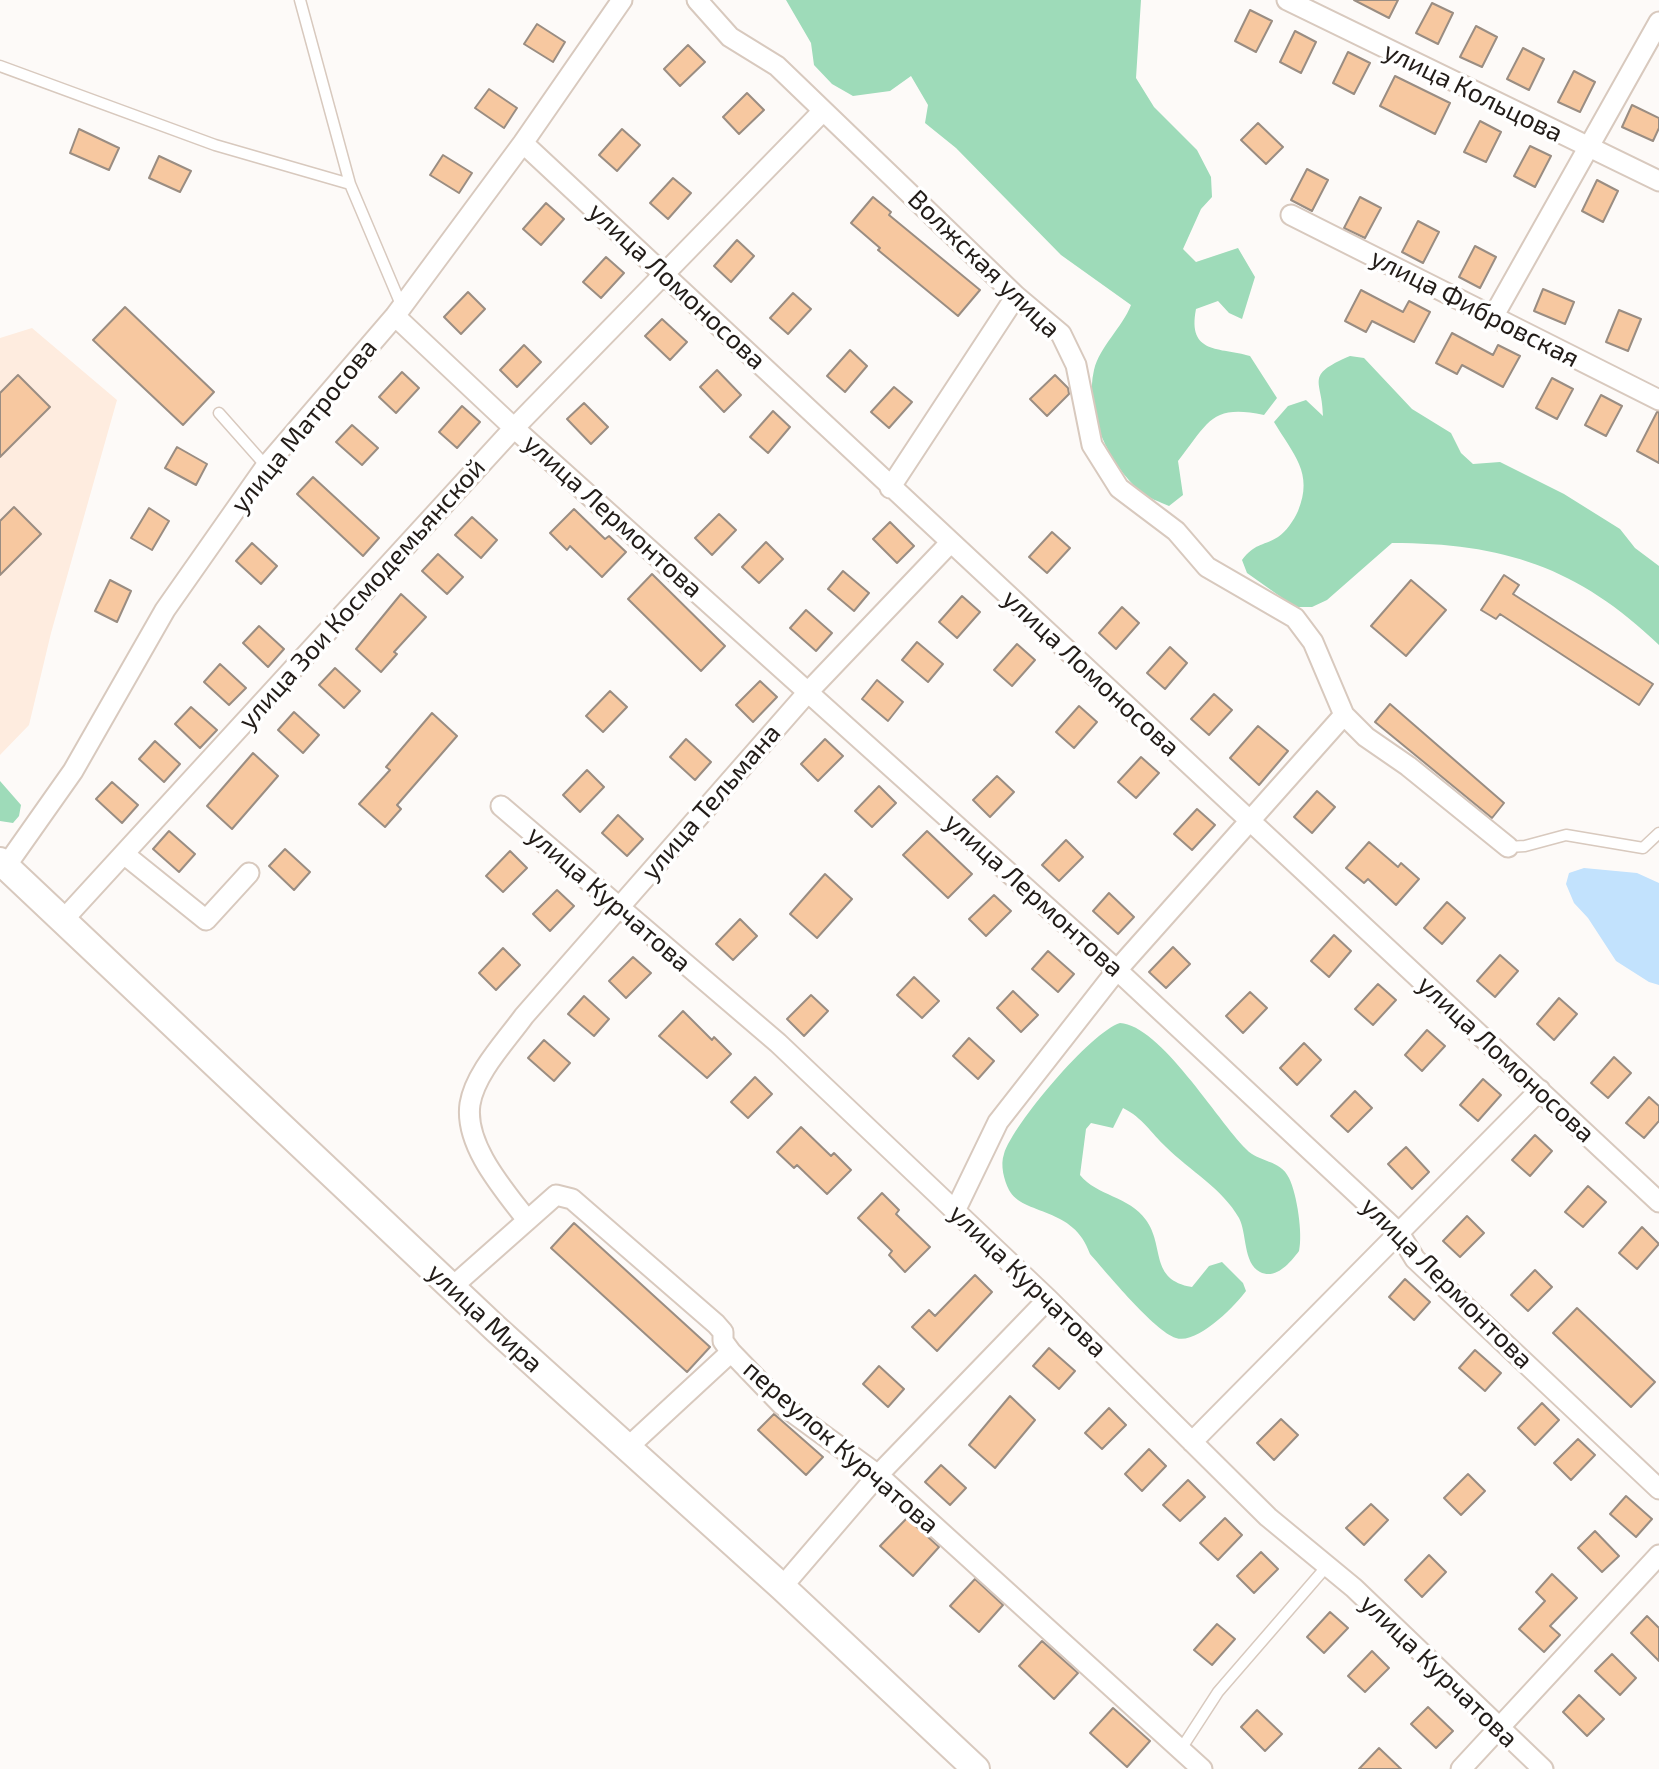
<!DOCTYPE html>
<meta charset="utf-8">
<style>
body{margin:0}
canvas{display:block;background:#fdfaf8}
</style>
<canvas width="1659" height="1769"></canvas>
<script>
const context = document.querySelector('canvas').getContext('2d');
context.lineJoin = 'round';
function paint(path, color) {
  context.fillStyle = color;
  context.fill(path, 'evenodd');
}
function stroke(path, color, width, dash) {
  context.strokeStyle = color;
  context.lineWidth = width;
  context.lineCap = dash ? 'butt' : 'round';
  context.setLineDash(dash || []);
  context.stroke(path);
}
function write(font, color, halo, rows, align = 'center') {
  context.font = font + ' "Exo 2",sans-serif';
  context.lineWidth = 7;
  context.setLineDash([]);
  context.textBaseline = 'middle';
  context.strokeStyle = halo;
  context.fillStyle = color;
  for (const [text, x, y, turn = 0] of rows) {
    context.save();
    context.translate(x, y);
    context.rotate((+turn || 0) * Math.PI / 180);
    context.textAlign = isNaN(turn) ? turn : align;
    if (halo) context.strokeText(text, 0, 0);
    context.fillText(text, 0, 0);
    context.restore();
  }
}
paint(new Path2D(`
 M32 328 117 400 51 633 29 725 0 755V338Z`), '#feecdf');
paint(new Path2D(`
 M786 0H1141L1136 78 1154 107 1197 150 1211 177 1212 197 1201 209 1183 249 1196 262 1238 248 1255 277 1242 319 1229 313 1218 301 1196 309C1187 355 1220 347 1250 356L1277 398 1264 415C1211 404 1209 422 1178 461L1183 495 1169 506C1160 502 1148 498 1140 491 1109 464 1084 412 1094 370 1100 346 1122 328 1131 305L1061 255 956 148 925 123 928 105 911 76 890 91 853 96 832 84 814 65 811 43Z
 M1350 356 1364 358 1412 409 1451 433 1461 453 1473 464 1500 462 1564 494 1620 529 1635 548 1659 566V645C1578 567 1503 543 1392 543L1327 600 1312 607H1295L1247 573 1242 560C1255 543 1261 547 1278 537 1286 532 1294 520 1298 511 1314 473 1293 454 1274 422L1288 406 1306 400 1323 416C1323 380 1303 376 1350 356Z
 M0 781 21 805 19 816 13 823 0 821Z
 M1120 1023C1160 1025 1217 1120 1246 1149 1259 1163 1280 1159 1289 1178 1297 1194 1303 1234 1299 1251 1290 1263 1276 1280 1260 1272 1243 1263 1247 1233 1239 1218 1223 1189 1189 1170 1166 1147 1151 1133 1143 1118 1123 1108L1113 1128 1091 1123 1086 1129 1080 1175C1097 1196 1129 1196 1146 1220 1165 1246 1149 1280 1192 1287L1209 1266 1222 1262 1243 1283 1246 1291C1235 1306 1197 1345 1176 1338 1154 1331 1107 1273 1090 1254 1074 1206 1023 1216 1009 1190 1004 1180 1000 1165 1004 1154 1013 1124 1091 1032 1120 1023Z`), '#9edbb9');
paint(new Path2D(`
 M1584 868 1637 873 1659 883V985L1649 982 1616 961 1588 918 1574 903 1566 884 1569 873Z`), '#c2e2fd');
const building = new Path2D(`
 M1354 0H1398L1389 18Z
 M1432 3 1453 13 1438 44 1416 33Z
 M1250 10 1272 21 1256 52 1235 41Z
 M537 24 565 42 553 62 524 44Z
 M1476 26 1497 37 1482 67 1460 57Z
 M1295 31 1316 42 1301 73 1280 62Z
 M688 45 705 62 680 86 664 69Z
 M1523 48 1544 59 1529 90 1507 79Z
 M1348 52 1370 63 1354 94 1333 83Z
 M1574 71 1595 82 1580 112 1558 102Z
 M1395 76 1450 103 1435 134 1380 106Z
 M489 89 517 108 504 128 475 108Z
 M747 93 764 110 739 134 723 117Z
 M1632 105 1659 118V128L1653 141 1622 127Z
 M1480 121 1501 132 1486 162 1464 152Z
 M1258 123 1283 147 1266 164 1241 140Z
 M79 129 119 148 109 170 70 153Z
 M622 129 640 145 617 171 599 155Z
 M1530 146 1551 156 1535 187 1514 176Z
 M443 155 472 173 459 193 430 175Z
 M159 156 191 171 180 192 149 178Z
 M1307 169 1328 180 1312 211 1291 200Z
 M673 178 691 193 668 219 650 203Z
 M1597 180 1618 191 1603 222 1582 211Z
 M873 197 891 212 889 215 980 290 958 316 878 250 880 248 851 223Z
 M1360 197 1381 208 1365 238 1344 228Z
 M546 203 564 219 541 245 523 229Z
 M1418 221 1439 232 1423 263 1402 252Z
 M737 240 754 256 731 282 714 266Z
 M1475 246 1496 257 1480 288 1459 277Z
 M606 257 624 273 601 298 583 282Z
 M1543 289 1574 302 1565 324 1534 311Z
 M1361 290 1403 312 1409 301 1430 312 1414 342 1372 321 1366 332 1345 321Z
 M468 292 485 309 461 334 444 317Z
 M793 293 811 309 788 334 770 318Z
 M125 307 214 392 183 425 93 340Z
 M1619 310 1641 319 1628 351 1606 342Z
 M662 319 687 342 670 360 645 336Z
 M1452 333 1493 355 1498 345 1520 356 1503 387 1462 365 1457 374 1436 363Z
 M524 345 541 362 517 387 500 370Z
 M850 350 867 366 845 392 827 376Z
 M717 370 741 395 724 412 700 387Z
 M402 372 419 388 396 413 379 397Z
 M18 375 50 407 0 457V393Z
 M1055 375 1068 388 1069 394 1047 416 1030 399Z
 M1552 378 1573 389 1557 419 1536 408Z
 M894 387 912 402 889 428 871 412Z
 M1601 395 1622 406 1606 436 1585 425Z
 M584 403 608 427 591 444 567 419Z
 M462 406 480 422 457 448 439 432Z
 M773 411 790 427 768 453 750 437Z
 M1657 412H1659V463L1637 451Z
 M352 425 378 448 362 465 336 442Z
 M177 447 207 464 196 485 165 468Z
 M313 477 379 538 363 556 297 494Z
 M14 507 41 534 0 575V521Z
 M149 508 169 521 152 550 131 538Z
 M574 509 605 539 609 536 626 552 602 577 570 546 567 550 550 533Z
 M719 514 736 530 712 555 695 538Z
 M472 517 497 540 481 558 455 535Z
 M890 522 914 546 897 563 873 539Z
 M1052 532 1070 548 1047 573 1029 557Z
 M766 542 783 559 759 583 742 567Z
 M252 543 277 566 261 584 236 561Z
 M438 554 463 577 447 594 422 571Z
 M843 571 869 593 854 611 828 589Z
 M652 574 725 646 701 671 628 599Z
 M1504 575 1519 585 1513 594 1653 684 1639 705 1500 614 1496 619 1481 610Z
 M110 580 131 591 117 622 95 611Z
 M1411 580 1446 610 1406 656 1371 626Z
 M401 594 426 617 394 652 397 654 381 672 356 649Z
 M962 596 980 612 957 638 939 622Z
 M1122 607 1139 623 1116 649 1099 633Z
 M806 610 832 633 816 651 790 628Z
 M259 626 284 649 268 667 243 643Z
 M917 642 943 664 928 682 902 660Z
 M1017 644 1035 660 1012 686 994 670Z
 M1170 647 1187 663 1165 689 1147 673Z
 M220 664 246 688 229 705 204 682Z
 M335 668 360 691 344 708 319 685Z
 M877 680 903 702 888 721 862 699Z
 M760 681 777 697 753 722 736 705Z
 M610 691 627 707 603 732 586 716Z
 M1214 694 1232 710 1209 735 1191 719Z
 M1390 704 1504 803 1492 818 1375 722Z
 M1079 706 1097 722 1074 748 1056 732Z
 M191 707 217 730 200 748 175 724Z
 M294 712 319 735 303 753 278 730Z
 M432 713 457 736 397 805 401 809 385 827 359 804 390 770 386 767Z
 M1258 726 1288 751 1259 785 1230 758Z
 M686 739 711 762 695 780 670 757Z
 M825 739 843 756 818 781 801 764Z
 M155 741 180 764 164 782 139 759Z
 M253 753 278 776 232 829 207 806Z
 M1141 757 1159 773 1136 798 1118 782Z
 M587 770 604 787 580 812 563 795Z
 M997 776 1014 792 990 817 973 800Z
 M112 782 138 805 122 823 96 799Z
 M879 786 896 803 872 827 855 811Z
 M1317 791 1335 807 1312 833 1294 817Z
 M1197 809 1215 825 1192 850 1174 834Z
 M618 815 643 839 627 856 602 833Z
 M169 831 195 854 179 872 153 849Z
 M927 831 972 874 948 898 903 855Z
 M1066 840 1083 857 1059 881 1042 865Z
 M1369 842 1398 867 1401 863 1419 879 1396 905 1368 879 1364 883 1346 868Z
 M285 849 310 872 294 890 269 866Z
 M510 851 527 868 503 892 486 876Z
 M825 874 852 899 817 938 790 914Z
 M557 890 574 906 550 931 533 914Z
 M1109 893 1134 917 1118 934 1093 911Z
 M994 895 1011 911 986 936 969 919Z
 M1447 902 1465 918 1442 944 1424 928Z
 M740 919 757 936 733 960 716 944Z
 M1334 935 1351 951 1329 977 1311 961Z
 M1173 947 1190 964 1166 988 1149 972Z
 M503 948 520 965 496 990 479 973Z
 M1048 951 1074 974 1058 992 1032 969Z
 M1500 955 1518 971 1495 997 1477 981Z
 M633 957 651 973 626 998 609 981Z
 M914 977 939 1001 922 1018 897 995Z
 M1378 984 1396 1000 1373 1025 1355 1009Z
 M1013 991 1038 1015 1021 1032 997 1008Z
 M1250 992 1267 1008 1243 1033 1226 1016Z
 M811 995 828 1011 804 1036 787 1019Z
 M584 996 609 1019 594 1036 568 1014Z
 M1559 998 1577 1014 1554 1040 1537 1024Z
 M683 1011 712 1040 714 1037 731 1054 707 1078 659 1036Z
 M1427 1030 1445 1046 1422 1071 1405 1055Z
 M969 1038 994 1061 978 1079 953 1056Z
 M544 1040 570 1063 554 1081 528 1058Z
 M1304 1043 1321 1060 1297 1085 1280 1068Z
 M1614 1057 1631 1073 1608 1098 1591 1083Z
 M755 1077 772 1094 748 1118 731 1102Z
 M1483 1079 1501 1095 1478 1121 1460 1105Z
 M1355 1091 1372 1108 1348 1132 1331 1116Z
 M1649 1097 1659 1106V1121L1644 1138 1626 1123Z
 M801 1127 831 1156 834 1153 851 1170 827 1194 797 1165 794 1168 777 1152Z
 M1535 1135 1552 1151 1530 1176 1512 1160Z
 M1406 1147 1429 1172 1412 1189 1388 1164Z
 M1588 1186 1606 1202 1583 1227 1565 1212Z
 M882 1193 899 1210 896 1214 930 1247 905 1272 889 1255 892 1251 858 1218Z
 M1467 1216 1484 1233 1460 1257 1443 1241Z
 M574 1223 710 1347 687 1372 551 1248Z
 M1642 1227 1659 1244 1637 1269 1619 1253Z
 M1535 1270 1552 1287 1528 1311 1511 1295Z
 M975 1275 992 1292 937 1351 912 1327 929 1310 935 1316Z
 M1405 1279 1430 1302 1414 1320 1389 1297Z
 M1577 1308 1655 1382 1631 1407 1553 1333Z
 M1049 1348 1075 1371 1059 1389 1033 1366Z
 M1475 1350 1501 1373 1485 1391 1459 1368Z
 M879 1366 904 1389 888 1407 863 1384Z
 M1010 1396 1035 1420 995 1468 969 1445Z
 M1542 1403 1559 1420 1535 1445 1518 1428Z
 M1109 1408 1126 1425 1102 1449 1085 1433Z
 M774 1414 823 1457 806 1475 758 1430Z
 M1281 1419 1298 1435 1274 1460 1257 1443Z
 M1578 1439 1595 1455 1571 1480 1554 1463Z
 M1149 1449 1166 1466 1142 1491 1125 1474Z
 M941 1465 966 1488 950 1505 925 1482Z
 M1468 1474 1485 1491 1461 1515 1444 1498Z
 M1188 1480 1205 1497 1180 1521 1163 1505Z
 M1626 1496 1652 1519 1636 1537 1610 1514Z
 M1371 1504 1388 1520 1364 1545 1346 1528Z
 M907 1518 939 1547 913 1576 880 1546Z
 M1225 1518 1242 1535 1218 1560 1200 1543Z
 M1595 1531 1619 1556 1602 1572 1578 1548Z
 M1261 1552 1278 1569 1254 1593 1237 1576Z
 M1429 1555 1446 1572 1422 1597 1405 1580Z
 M1552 1574 1577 1598 1550 1626 1560 1635 1544 1652 1519 1629 1545 1601 1536 1592Z
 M975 1579 1003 1605 979 1632 950 1606Z
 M1330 1612 1348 1628 1324 1653 1307 1637Z
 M1647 1616 1659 1628V1661L1631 1633Z
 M1217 1624 1235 1639 1212 1665 1194 1650Z
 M1042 1641 1078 1673 1054 1699 1019 1666Z
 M1372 1651 1389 1668 1365 1692 1348 1676Z
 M1612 1654 1636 1678 1620 1695 1595 1671Z
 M1579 1695 1604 1719 1587 1736 1563 1712Z
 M1428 1707 1453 1731 1436 1748 1411 1724Z
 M1113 1708 1150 1741 1127 1767 1090 1733Z
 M1257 1710 1282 1734 1265 1751 1241 1727Z
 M1379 1748 1401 1769H1359Z`);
paint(building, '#f7c8a0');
stroke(building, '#9a8d82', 2);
const lane = new Path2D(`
 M300 0 350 184
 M0 66 215 145 350 184 402 307
 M219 413 266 466
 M1508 847 1525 846 1566 835 1643 848 1659 833
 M1181 1749 1218 1692 1327 1566`);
const street = new Path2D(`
 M697 0 730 37 777 66 1016 296 1061 334 1076 365 1092 445 1119 488 1176 531 1207 567 1295 618 1313 642 1344 715 1366 737 1408 766 1508 847
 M1287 0 1659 181
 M523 143 1659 1202
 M1291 215 1659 400
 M395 316 514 428 1117 970 1399 1233 1415 1259 1659 1489
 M1493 317 1659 22
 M890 488 1016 296
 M501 806 778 1043 1048 1299 1268 1517 1354 1588 1543 1769
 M124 854 206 920 249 873
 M6 866 73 771 165 610 266 466 395 316 523 143 622 0
 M64 919 514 428 822 112
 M955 1211 998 1122 1117 970 1344 715
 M527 1220C504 1190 464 1145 470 1104 475 1073 506 1041 524 1016L808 692 950 543
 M452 1287 556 1195 572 1199 716 1324 723 1332V1341L731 1352 781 1404 878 1475 1202 1769
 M1192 1442 1540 1090
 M626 1449 731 1352
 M782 1587 878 1475 1048 1299
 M1461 1769 1659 1555`);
const secondary = new Path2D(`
 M0 861 496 1329 782 1587 976 1769`);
stroke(lane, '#d8c9be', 13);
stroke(street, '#d8c9be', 23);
stroke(secondary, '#d8c9be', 30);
stroke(lane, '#fff', 10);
stroke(street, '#fff', 19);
stroke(secondary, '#fff', 26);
write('26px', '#221c18', '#fff', [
 ["улица Кольцова",1473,92,26],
 ["Волжская улица",984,264,44],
 ["улица Ломоносова",677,286,43],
 ["улица Фибровская",1475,308,27],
 ["улица Матросова",304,426,-51],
 ["улица Лермонтова",613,516,42],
 ["улица Зои Космодемьянской",362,594,-48],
 ["улица Ломоносова",1091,673,43],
 ["улица Тельмана",711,802,-49],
 ["улица Лермонтова",1034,895,42],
 ["улица Курчатова",609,899,41],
 ["улица Ломоносова",1506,1059,43],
 ["улица Курчатова",1028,1281,44],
 ["улица Лермонтова",1447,1283,45],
 ["улица Мира",485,1318,43],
 ["переулок Курчатова",841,1447,41],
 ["улица Курчатова",1439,1671,44]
]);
</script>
